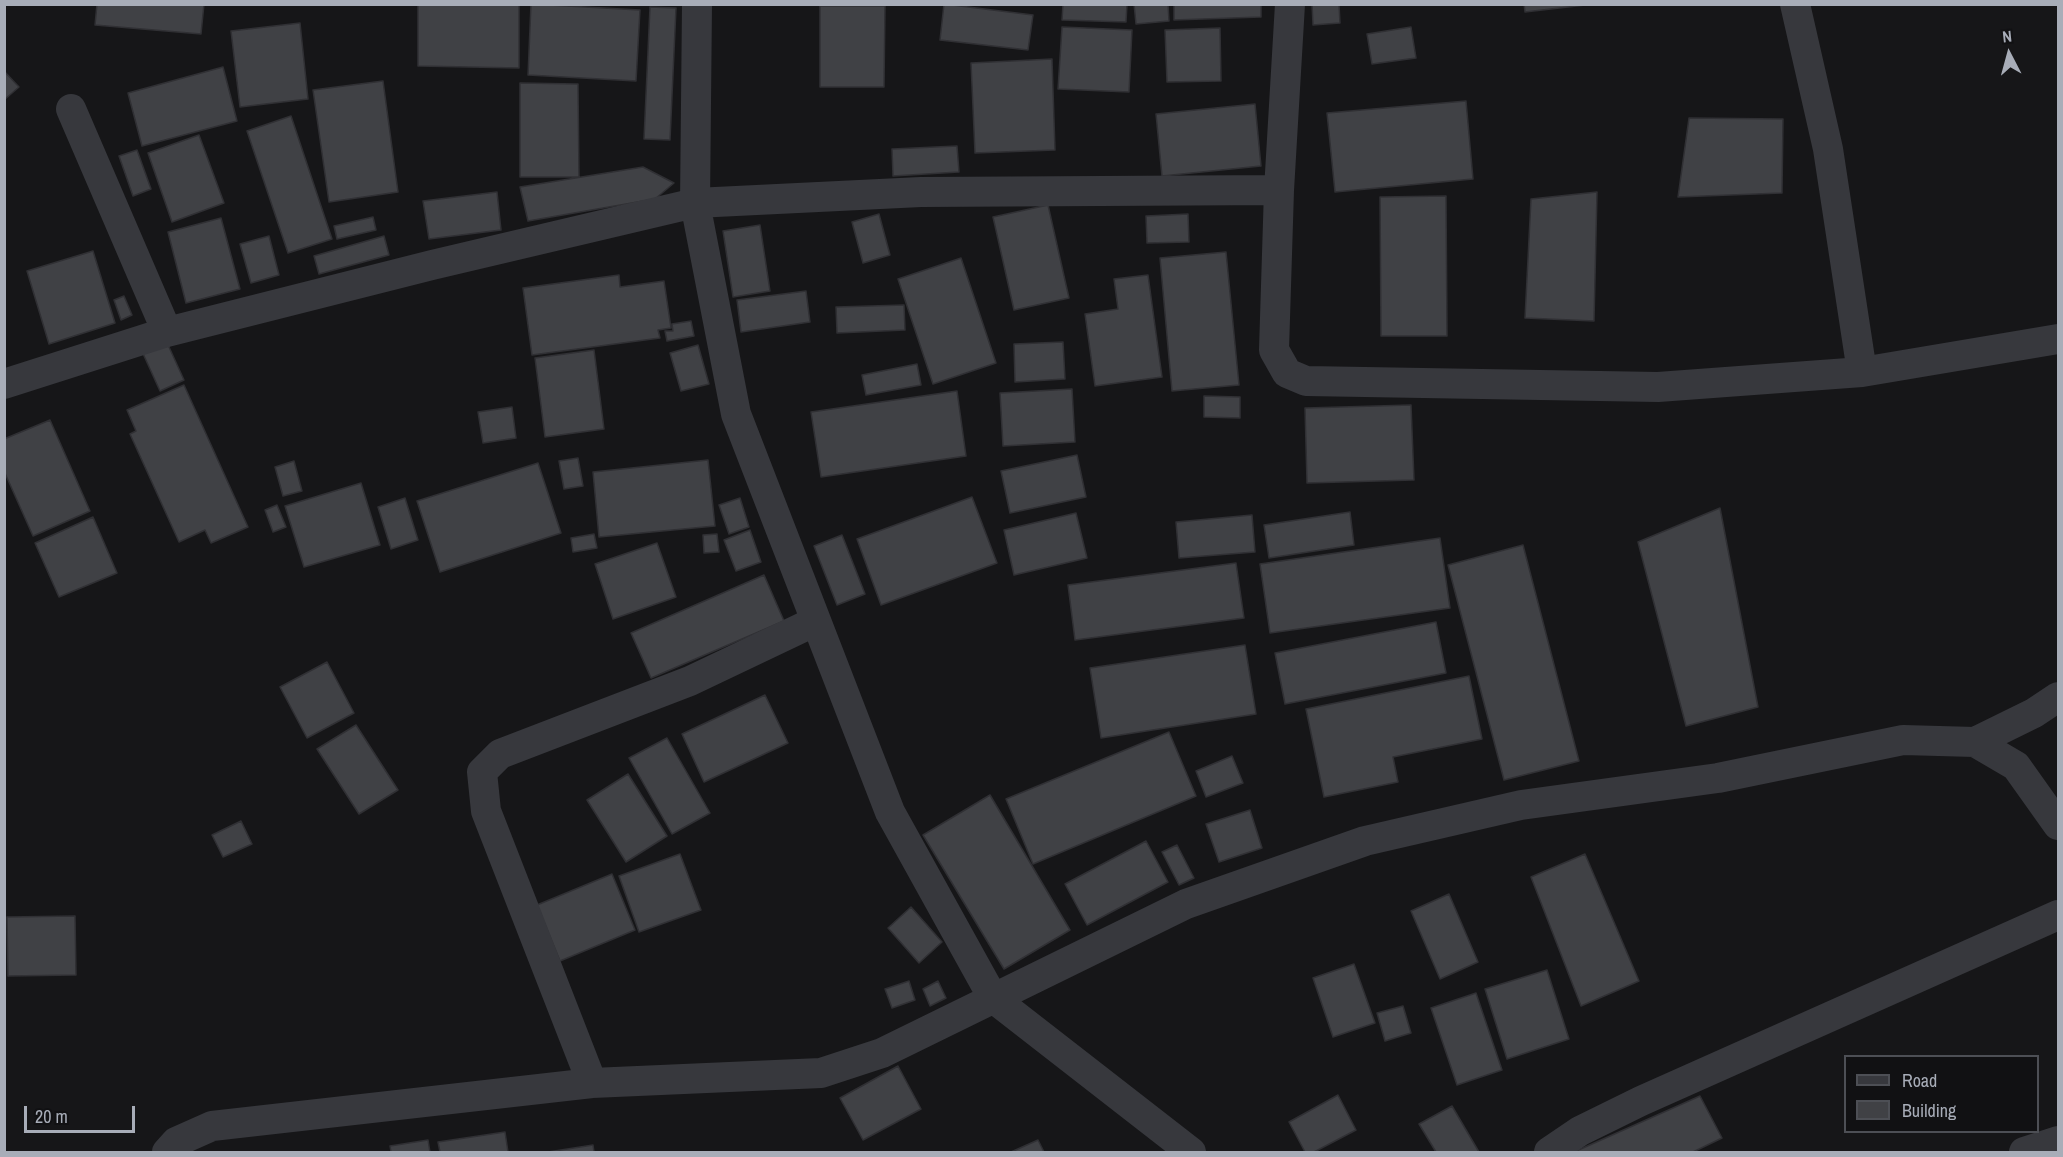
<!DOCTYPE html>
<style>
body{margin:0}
#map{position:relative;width:2063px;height:1157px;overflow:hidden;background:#161618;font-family:"Archivo Narrow",sans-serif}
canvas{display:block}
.frame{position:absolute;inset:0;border:6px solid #a8adb8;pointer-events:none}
.legend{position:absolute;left:1844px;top:1055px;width:195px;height:78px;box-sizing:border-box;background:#111113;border:2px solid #4d4f55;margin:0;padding:8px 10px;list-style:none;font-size:18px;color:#a8adb8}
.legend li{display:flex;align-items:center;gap:12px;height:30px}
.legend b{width:30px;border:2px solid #4d4f55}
.north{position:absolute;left:1979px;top:24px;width:60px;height:60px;-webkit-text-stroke:4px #111113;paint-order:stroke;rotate:354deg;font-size:16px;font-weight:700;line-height:24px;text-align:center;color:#a8adb8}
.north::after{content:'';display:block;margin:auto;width:21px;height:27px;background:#a8adb8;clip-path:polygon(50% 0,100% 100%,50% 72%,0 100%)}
.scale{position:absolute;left:24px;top:1106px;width:111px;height:27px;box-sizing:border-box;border:3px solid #a8adb8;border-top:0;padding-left:8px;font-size:18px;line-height:21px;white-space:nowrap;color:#a8adb8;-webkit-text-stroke:4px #111113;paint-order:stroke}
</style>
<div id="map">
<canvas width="2063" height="1157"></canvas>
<div class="frame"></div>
<ul class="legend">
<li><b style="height:8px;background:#37383d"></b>Road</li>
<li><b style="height:16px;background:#404145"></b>Building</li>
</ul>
<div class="north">N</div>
<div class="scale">20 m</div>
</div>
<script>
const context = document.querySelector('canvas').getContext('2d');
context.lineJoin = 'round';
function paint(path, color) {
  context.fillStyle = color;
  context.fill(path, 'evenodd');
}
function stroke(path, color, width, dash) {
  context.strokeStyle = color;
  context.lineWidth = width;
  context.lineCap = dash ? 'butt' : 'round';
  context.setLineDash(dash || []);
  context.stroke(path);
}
const building = new Path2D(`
 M97 4H204L201 34 95 25Z
 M418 4H519V68L418 66Z
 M531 4 640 10 636 81 528 75Z
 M944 4 1033 15 1028 50 940 40Z
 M1063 4H1127L1126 22 1062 20Z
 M1134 4H1168L1169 21 1136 24Z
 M1174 4H1261V17L1174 20Z
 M1312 4H1339L1340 23 1313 25Z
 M1524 4H1594L1525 12Z
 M820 6H885L884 87H820Z
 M650 7 676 8 670 140 644 139Z
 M300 23 308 99 240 107 231 31Z
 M1062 27 1132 30 1129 92 1058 89Z
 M1411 27 1416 58 1372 64 1367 34Z
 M1220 28 1221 81 1167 82 1165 30Z
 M1052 59 1055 150 975 153 971 63Z
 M223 67 237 121 142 146 128 93Z
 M4 71 19 87 4 100Z
 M383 81 398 192 329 202 313 90Z
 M520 83 578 84 579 177H520Z
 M1466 101 1473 179 1335 192 1327 113Z
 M1255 104 1261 166 1162 176 1156 114Z
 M291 116 332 239 288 253 247 131Z
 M1689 118 1783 119 1782 193 1678 197Z
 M199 135 224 203 172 222 148 153Z
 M957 146 959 172 893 176 892 149Z
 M137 150 151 189 133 196 119 156Z
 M643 167 674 183 655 199 528 221 520 187Z
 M497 192 501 230 429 239 423 201Z
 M1597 192 1594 321 1525 318 1531 199Z
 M1446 196 1447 336H1381L1380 197Z
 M1048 205 1069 298 1014 310 993 217Z
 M879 214 890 255 863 263 852 222Z
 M1188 214 1189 242 1147 243 1146 216Z
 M373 217 376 230 337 239 334 226Z
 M221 218 240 289 186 303 168 232Z
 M760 225 770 291 733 297 723 231Z
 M269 236 279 275 251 283 240 244Z
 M384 236 389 255 319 274 314 256Z
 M93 251 115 323 49 344 27 271Z
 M1226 252 1239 385 1172 391 1160 258Z
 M961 258 996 363 933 384 898 279Z
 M619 275 620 287 664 281 671 328 658 330 660 338 532 355 523 288Z
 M1148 275 1162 377 1095 386 1085 314 1118 309 1114 279Z
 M806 291 810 322 741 332 737 300Z
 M124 296 132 315 121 320 114 300Z
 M904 305 905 330 837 333 836 307Z
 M691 321 694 336 667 341 665 331H673L672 324Z
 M164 336 184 380 160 391 140 347Z
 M1063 342 1065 379 1015 382 1014 344Z
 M698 345 709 384 681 391 670 353Z
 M594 350 604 429 545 437 535 358Z
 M917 364 921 385 866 395 862 375Z
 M184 385 248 527 211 543 205 530 179 542 130 434 136 431 127 410Z
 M1072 389 1075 442 1003 446 1000 393Z
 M957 391 966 456 821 477 811 412Z
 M1204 396 1240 397V418L1204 417Z
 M1411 405 1414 480 1307 483 1305 408Z
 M512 407 516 438 483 443 478 412Z
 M50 420 90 511 33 536 4 471V439Z
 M1077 455 1086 497 1010 513 1001 471Z
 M578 458 583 486 564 489 559 461Z
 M708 460 715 526 599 537 593 472Z
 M294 461 302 491 283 496 275 467Z
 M538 463 561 533 440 572 417 501Z
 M361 483 380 545 304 567 285 506Z
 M972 497 997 563 881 605 857 539Z
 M405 498 418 540 391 549 378 507Z
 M740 498 749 527 729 534 719 505Z
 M277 505 286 527 273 532 265 510Z
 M1720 508 1758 707 1686 726 1638 542Z
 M1350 512 1354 545 1269 558 1264 525Z
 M1076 513 1087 558 1014 575 1004 530Z
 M1252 515 1255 552 1179 558 1176 522Z
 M93 517 117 573 59 597 35 543Z
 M750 530 761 562 736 571 724 540Z
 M594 534 597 548 573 552 571 538Z
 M717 534 719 552 704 553 703 535Z
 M842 535 865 594 837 605 814 546Z
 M1440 538 1450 608 1270 633 1260 564Z
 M657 543 676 597 613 619 595 564Z
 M1523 545 1579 761 1504 780 1448 565Z
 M1236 563 1244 618 1075 640 1068 585Z
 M764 575 784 621 651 678 631 633Z
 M1436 622 1446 673 1285 704 1275 653Z
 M1245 645 1256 714 1101 738 1090 668Z
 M327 662 354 713 307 738 280 687Z
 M1469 676 1482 739 1393 757 1398 782 1324 797 1306 709Z
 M765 695 788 743 704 782 682 734Z
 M356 725 398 790 359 814 317 749Z
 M1169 732 1196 796 1033 864 1006 799Z
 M667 738 710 813 672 834 629 758Z
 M1232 756 1243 783 1206 797 1196 771Z
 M628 774 667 836 626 862 587 800Z
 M990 795 1070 930 1004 969 923 835Z
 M1250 810 1262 848 1219 862 1206 824Z
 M241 821 252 844 223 857 212 835Z
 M1146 841 1168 882 1087 925 1065 884Z
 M1177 845 1194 878 1179 885 1162 852Z
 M680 854 701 910 639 932 619 876Z
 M1585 854 1639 981 1581 1006 1531 877Z
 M612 874 635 930 560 961 537 905Z
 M1449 894 1478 962 1440 979 1411 911Z
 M911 907 942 942 919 963 888 928Z
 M75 916 76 975 8 976 7 917Z
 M1354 964 1375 1023 1333 1037 1313 978Z
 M1547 970 1569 1039 1507 1059 1485 989Z
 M909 981 915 1000 892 1008 885 989Z
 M938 981 946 998 930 1006 923 989Z
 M1476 993 1502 1070 1457 1085 1431 1008Z
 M1403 1006 1411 1033 1385 1041 1377 1013Z
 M898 1066 921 1109 863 1140 840 1098Z
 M1338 1095 1356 1130 1314 1152H1305L1289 1122Z
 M1700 1096 1722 1138 1693 1152H1574Z
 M1452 1106 1479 1152H1436L1419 1124Z
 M505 1132 508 1152H440L438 1142Z
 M428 1140 430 1152H391L390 1146Z
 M1038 1140 1044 1152H1011Z
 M593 1145 594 1152H548Z`);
paint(building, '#404145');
stroke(building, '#303034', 1.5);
stroke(new Path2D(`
 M697 4 695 203 736 414 890 812 993 998 1191 1152
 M1290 4 1279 190 1274 350 1287 373 1306 381 1658 387 1862 372 2058 339
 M1795 4 1828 149 1862 372
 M71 109 167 332
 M4 384 167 332 432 265 695 203 921 192 1279 190
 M1975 742 2034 713 2058 697
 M592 1083 486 811 482 772 500 754 690 681 816 621
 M167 1152 176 1142 212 1126 592 1083 821 1073 882 1053 1186 904 1365 841 1521 805 1718 778 1903 740 1975 742 2016 766 2058 825
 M1549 1152 1580 1131 1641 1101 2058 915
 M2024 1152 2058 1141`), '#37383d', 30);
</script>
